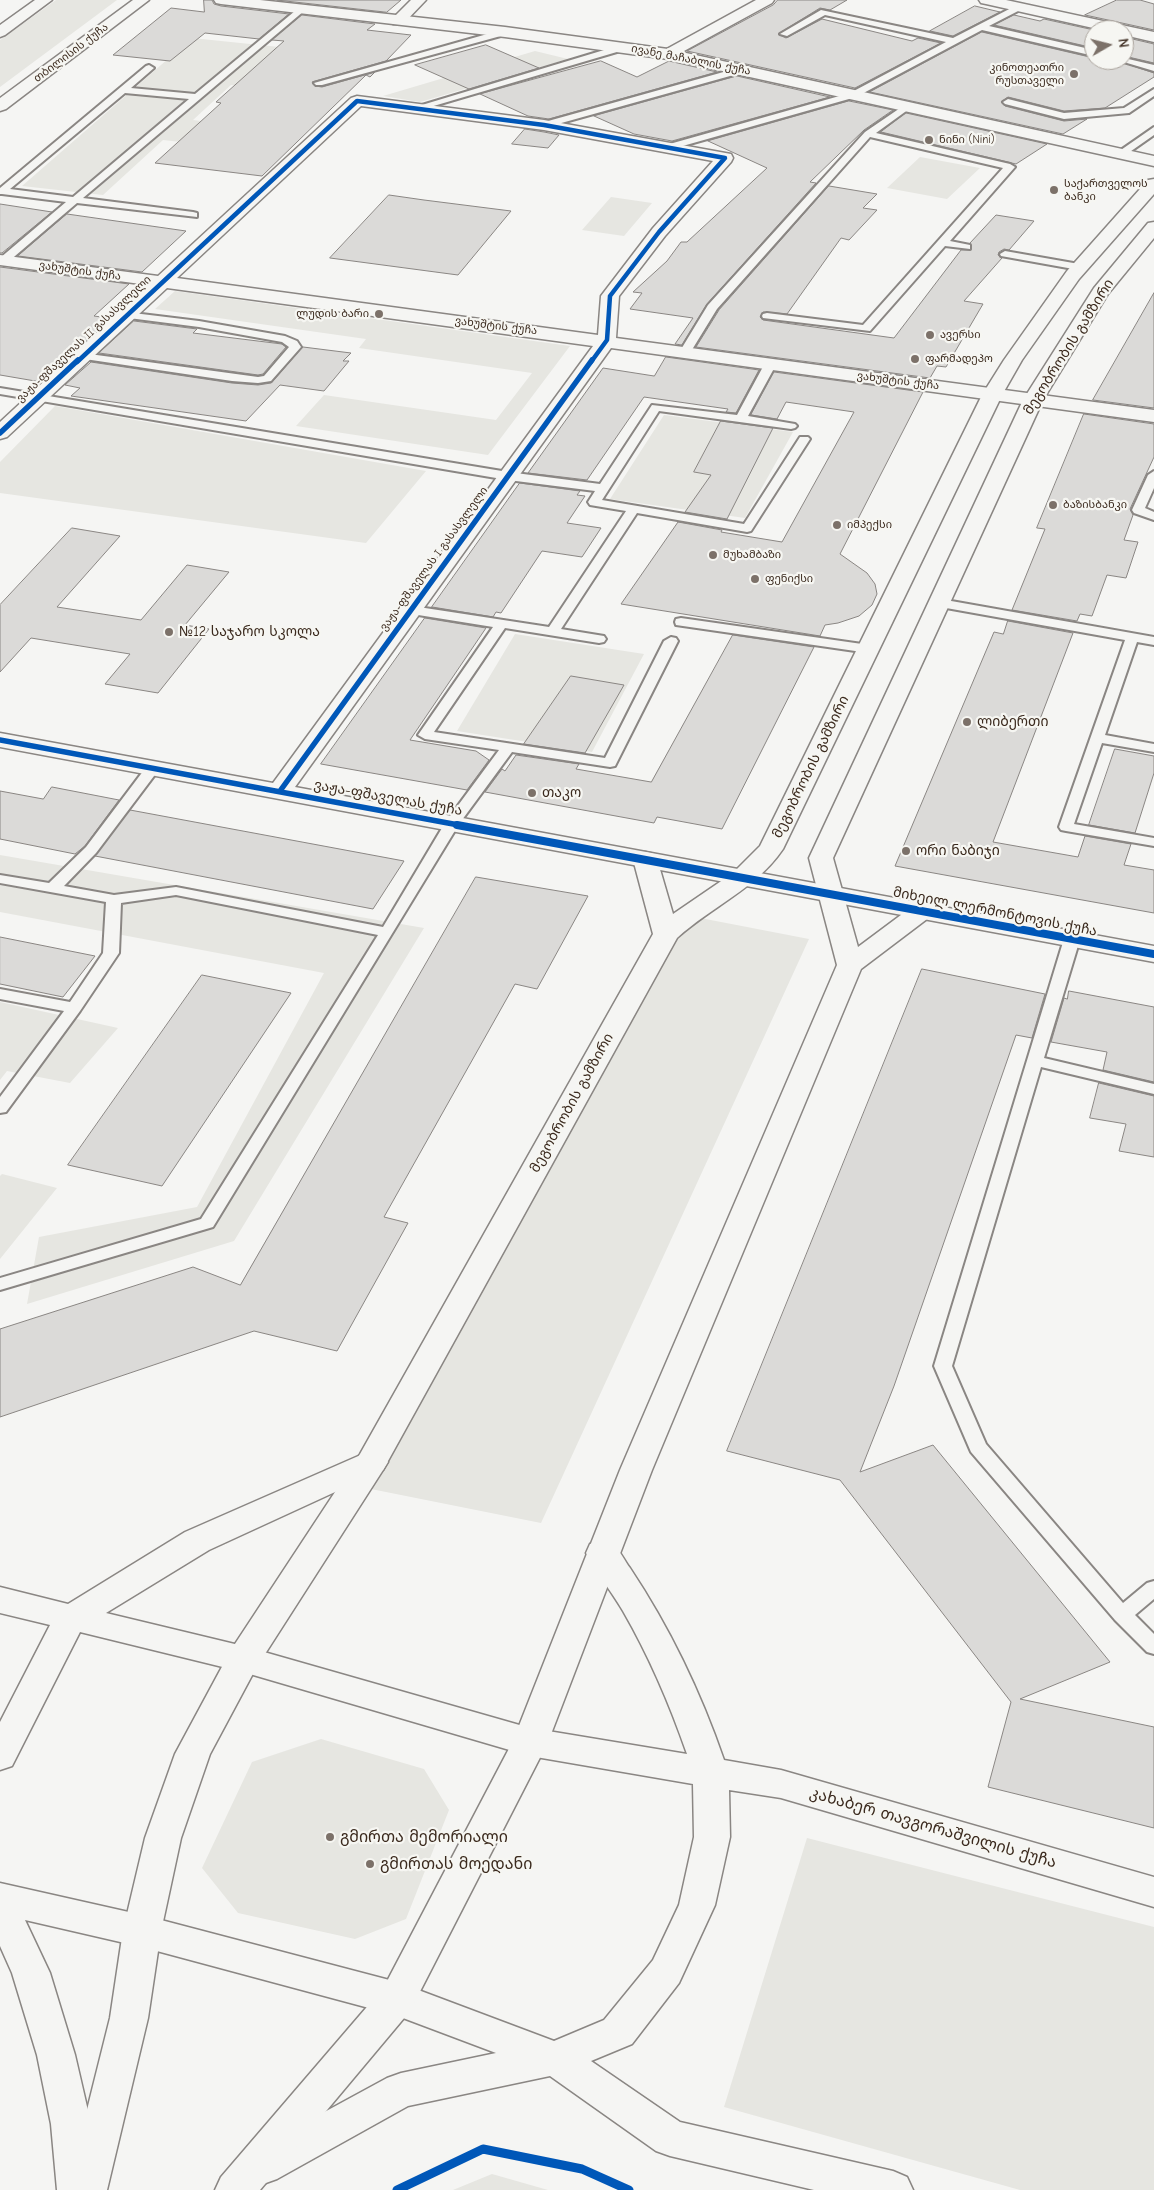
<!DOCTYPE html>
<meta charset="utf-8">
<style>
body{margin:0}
#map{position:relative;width:1154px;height:2190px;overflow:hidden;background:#f5f5f3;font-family:"Comic Neue",sans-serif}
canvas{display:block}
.north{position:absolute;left:1084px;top:20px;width:50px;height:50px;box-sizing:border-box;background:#f6f6f2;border:1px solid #aba49d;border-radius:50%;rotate:82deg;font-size:14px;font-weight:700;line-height:20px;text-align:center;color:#3b2a1e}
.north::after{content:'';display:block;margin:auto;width:18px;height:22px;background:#7c7169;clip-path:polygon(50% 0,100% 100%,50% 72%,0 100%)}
</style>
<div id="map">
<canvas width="1154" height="2190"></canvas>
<div class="north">N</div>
</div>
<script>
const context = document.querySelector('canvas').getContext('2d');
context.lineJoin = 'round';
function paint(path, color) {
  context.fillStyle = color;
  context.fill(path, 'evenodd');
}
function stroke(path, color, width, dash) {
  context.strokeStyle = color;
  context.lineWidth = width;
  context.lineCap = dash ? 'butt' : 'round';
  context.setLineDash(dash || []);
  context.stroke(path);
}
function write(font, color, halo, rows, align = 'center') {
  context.font = font + ' "Comic Neue","Noto Sans Georgian",sans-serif';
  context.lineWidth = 4.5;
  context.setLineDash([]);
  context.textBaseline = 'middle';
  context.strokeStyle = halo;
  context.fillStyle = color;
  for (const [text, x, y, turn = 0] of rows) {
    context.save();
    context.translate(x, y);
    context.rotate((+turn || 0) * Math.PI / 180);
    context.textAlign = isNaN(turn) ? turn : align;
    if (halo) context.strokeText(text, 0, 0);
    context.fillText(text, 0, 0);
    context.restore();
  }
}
paint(new Path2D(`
 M56 0H117L0 87V40Z
 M192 38 386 58 271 89 231 85 193 120 300 133 280 153 163 140 103 195 22 186Z
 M535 51 568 59 420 102 383 96Z
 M920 157 980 168 947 199 887 188Z
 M611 197 652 203 624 236 582 230Z
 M175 291 570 346 488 455 296 426 324 395 496 420 532 373 359 348 366 339 155 309Z
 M55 406 426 471 366 543 0 493V462Z
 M664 415 793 432 745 518 610 499Z
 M515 634 644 654 592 752 457 731Z
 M0 855 424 928 234 1241 27 1304 39 1237 197 1207 324 973 0 912Z
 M690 916 809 939 541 1523 366 1488Z
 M0 1002 118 1028 70 1083 7 1071 0 1080Z
 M2 1174 57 1188 0 1259V1176Z
 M321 1739 424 1769 449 1810 406 1919 355 1939 238 1913 202 1868 252 1762Z
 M807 1838 1154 1927V2190H1020L724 2107Z
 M492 2174 548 2190H453Z`), '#e6e6e1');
const building = new Path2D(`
 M204 0H212L214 4 221 6 289 14 259 39 205 33 170 61 113 55 171 8 204 12Z
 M277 0H401L387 12Z
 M778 0H847L830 10 820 8 778 34 786 38 822 19 912 41 918 38 941 43 855 88 687 51 773 5Z
 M1117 0H1140L1154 4V30L1085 15Z
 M975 6 1000 12 953 36 930 31Z
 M302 15 375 24 367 30 411 35 386 61 312 82 315 86 322 87 375 72 370 77 366 75 262 176 155 163 221 103 216 102 284 41 272 40Z
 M1014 15 1040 21 1044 19 1094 30V48L994 25Z
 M982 32 1094 58V60H1115L1154 73V77L1105 108 1064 111 1008 97 1001 102 1005 106 1064 121 1087 119 1063 134 870 92Z
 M1124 37 1154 44V63L1124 56Z
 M486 45 539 68 469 89 415 65Z
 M601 61 637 77 669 61 717 72 549 119 528 116 480 94Z
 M737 76 830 97 672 141 634 134 594 116Z
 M849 101 893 110 864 130 810 182 816 183 707 304 682 345 675 344 693 318 630 309 642 293 633 292 667 261 681 242H687L767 168 708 141Z
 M906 113 1047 144 1016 164 881 132Z
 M525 129 544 132 559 135 548 148 512 144Z
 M829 186 877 194 863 208 877 210 849 240 841 238 787 314 763 312 760 317 763 320 894 338 961 250H971L970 243 996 215 1034 221 1009 250 1004 249 999 252 998 255 1002 258 964 301 983 304 946 367 937 366 930 378 696 347 719 310Z
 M389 195 424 200 511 211 458 275 330 258Z
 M0 204 52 212 2 253H0Z
 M67 214 186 231 142 272 18 256Z
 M0 267 129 284 94 316 109 318 41 382 0 375Z
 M1154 293V408L1093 400Z
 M134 321 197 329 193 333 282 344 286 347 263 374 258 375 99 353Z
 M303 347 351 353 343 361H349L324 391 280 385 246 421 71 396 80 388 65 385 91 362 232 383 258 385 271 383Z
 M666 357 759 370 736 413 726 412 728 409 644 397 587 480 528 473 603 368 654 376Z
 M774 372 923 392 840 554 867 573 875 584 877 594 872 605 859 616 838 623 825 625 820 636 621 604 678 522 722 530 721 532 782 542 854 412 786 402 777 419 751 415Z
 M1084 414 1154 424V457L1130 509 1133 515 1124 540 1138 542 1126 578 1107 575 1092 616 1080 614 1077 621 1012 610 1045 529 1037 528Z
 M721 421 773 428 727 519 685 512 711 475 694 472Z
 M520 483 580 491 577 495 585 496 567 523 601 528 582 557 542 551 501 613 496 612 493 617 432 607Z
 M72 528 120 536 57 607 141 620 187 565 229 572 185 625 209 629 158 693 105 684 130 654 31 638 0 672V605Z
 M425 618 486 628 410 740 476 751 489 760 467 790 321 764Z
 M1008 621 1073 633 993 842 1078 857 1085 836 1131 844 1124 865 1154 870V913L895 866 994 632 1003 634Z
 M733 635 814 647 722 829 657 817 654 823 485 792 502 769 505 771 516 755 579 764 576 769 651 782Z
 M571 676 624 685 585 753 524 744Z
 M1115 749 1154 756V773L1135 833 1089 825Z
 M52 787 119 800 85 846 75 854 0 839V791L43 799Z
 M130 810 404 861 373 909 95 856Z
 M476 877 588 896 537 989 515 984 384 1217 408 1223 337 1351 254 1331 0 1417V1329L193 1267 240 1285Z
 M0 937 95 956 63 997 0 984Z
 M922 969 1045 994 1032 1038 1016 1035 894 1386 860 1472 933 1445 1110 1662 1020 1699 1154 1727V1828L988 1787 1011 1702 840 1480 727 1451Z
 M202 975 291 993 162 1186 68 1165Z
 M1069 991 1154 1007V1082L1103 1070 1107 1052 1051 1042 1064 998 1067 999Z
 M1099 1083 1154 1096V1157L1119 1151 1126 1124 1090 1118Z`);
paint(building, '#dbdad8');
stroke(building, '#8a8683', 1);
const lane = new Path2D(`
 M1019 4 1022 5V9L989 26 1094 50V56L982 30 856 97 672 149H666L664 147 666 145 850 93 946 42 825 15 787 36 780 34 821 10 953 38Z
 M301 6 304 7V11L83 198 193 212 197 213V217L77 203 8 262H0V258L66 202 2 194H0V188L146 66 149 65 154 68 131 88 195 94ZM125 93 189 99 73 197 10 189Z
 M505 29 509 32 508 34 322 85H316L314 83Z
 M624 44 629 47 627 49 420 110H414L412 108Z
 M1124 58 1154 65V71L1117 60H1124Z
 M745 66 750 69 748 71 547 127 544 128 539 125 541 123Z
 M1154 89V96L1129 113 1064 119 1005 104 1003 102 1008 99 1064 113 1124 108Z
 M906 104 909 105V109L876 133 1010 164 1015 167 950 241 970 245V249L945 246 870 331 763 318 762 316 763 314 767 313 863 325 1003 168 870 137 717 309 690 353H682L680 351 708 305 865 132Z
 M1154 127V135L1124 156H1118V152Z
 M1005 251 1079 264 1084 267 1079 270 1001 256 1000 254Z
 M125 312 199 321 285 336 297 341 301 347 271 381 258 383 232 381 78 358 76 356 78 354 82 353 258 377 264 376 289 347 282 342 199 327 121 317 120 315 121 313Z
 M771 360 777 363 748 416 795 424 797 426 795 428 791 429 659 411 602 500 744 524 800 437H808L810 439 751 531 747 532 637 513 561 629 604 636 606 639 604 642 599 643 505 628 434 732 605 758 664 641 671 637 676 638 678 641 615 766 610 767 512 752 459 824 213 1227 0 1290V1278L201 1219 378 935 176 895 121 903 119 953 80 1011 6 1112 0 1113V1097L64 1011 0 999V989L70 1002 103 953 106 902 0 883V875L49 883 86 847 147 766 152 765 159 769 157 772 96 853 64 886 114 895 176 887 383 927 445 823 499 750 425 739 418 735 493 627 412 614 406 610 412 606 549 627 626 511 590 505 588 502 595 491 508 480 0 394V388L508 472 600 484 652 405 737 415 765 363Z
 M1154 471V488L1145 508 1154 512V520L1134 513 1132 510 1148 475Z
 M940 599 1154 637V645L1137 642 1105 735 1154 744V752L1102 743 1074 824 1154 838V846L1066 831 1061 830 1059 827 1125 640 935 606 934 603 935 600Z
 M681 618 869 645 876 649 869 653 676 625 675 622 676 619Z
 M1072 934 1077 936 1080 939 1044 1058 1154 1084V1094L1041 1067 952 1366 986 1444 1123 1603 1147 1583 1154 1581V1599L1135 1615 1154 1634V1654L1147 1652 1115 1620 971 1452 934 1366 1064 939 1067 936Z`);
const street = new Path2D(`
 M411 0H426L403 24H393L391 21 393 18Z
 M756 0H774L772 3 673 57H663L660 54 663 51Z
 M979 0H1006L1154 32V42L1124 35V30H1102L986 4 981 3Z
 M357 96 544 120 731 154 733 158 731 162 665 236 619 296 616 338 1154 410V422L611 348 295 787 1154 946V962L0 747V733L273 783 593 346 167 288 7 437 0 439V422L148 285 0 265V255L158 276 351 98ZM361 106 544 130 713 161 653 228 601 296 598 335 177 278Z`);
const secondary = new Path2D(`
 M35 0H52L5 35 0 37V25Z
 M133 0H149L6 109 0 111V98Z
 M214 0H260L505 27 668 49 1154 156V166L668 59 505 37 221 4 216 3Z
 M372 1450 383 1454 388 1462 383 1470 209 1550 106 1613 243 1646 530 1728 687 1754C670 1705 649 1656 623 1611 611 1591 597 1573 586 1553L590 1544C598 1542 605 1540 612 1544 619 1548 625 1562 630 1568 670 1628 701 1693 724 1760L781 1770 1154 1877V1907L781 1798 729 1790 730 1837 715 1905 679 1983 632 2044 591 2061 680 2122 893 2171 907 2177 913 2190H814L670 2156 656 2151 550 2076 408 2106 277 2179 263 2184 249 2179 243 2166 249 2153 387 2078 401 2073 496 2053 395 2015 142 1947 25 1920 50 1973 75 2055 91 2124 97 2190H57L51 2124 37 2055 12 1973 0 1946V1883L142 1915 397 1982 554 2041 604 2020 653 1960 679 1905 694 1837 693 1784 530 1756 243 1672 80 1632 12 1766 0 1770V1722L50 1625 0 1613V1587L68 1604 185 1532Z`);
const primary = new Path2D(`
 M1154 179V194L1079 279 1022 360 1002 395 783 849C757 888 711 907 677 938L383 1470 256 1668 210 1754 181 1838 161 1931 148 2018 107 2190H67L110 2018 123 1931 145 1838 175 1754 231 1650 360 1454 653 934 633 859 636 854 645 852 654 854 657 859 673 914 733 873 760 846 982 395 1004 360 1067 271 1148 180Z
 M1154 222V238L1108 294 1043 400 833 858 858 947 913 906 922 903 931 906 935 911 931 916 861 969 652 1470 548 1742 410 2011 260 2190H215L221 2177 384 1987 513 1741 620 1470 837 965 809 858 1023 400 1094 288 1148 223Z`);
stroke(lane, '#8a8683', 4);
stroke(street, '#8a8683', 3);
stroke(secondary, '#8a8683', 3);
stroke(primary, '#8a8683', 3);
paint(lane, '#f5f5f3');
paint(street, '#f5f5f3');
paint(secondary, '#f5f5f3');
paint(primary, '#f5f5f3');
stroke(new Path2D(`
 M77 362 357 101 544 125 725 158 659 232 610 296 607 340 591 362`), '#0057b8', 4.5);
stroke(new Path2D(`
 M0 433 78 360
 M0 740 464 826
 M280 791 592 360`), '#0057b8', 5.5);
stroke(new Path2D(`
 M457 825 1154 954`), '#0057b8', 8);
stroke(new Path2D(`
 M397 2190 483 2149 582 2169 629 2190`), '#0057b8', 9);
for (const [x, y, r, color] of [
 [1074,74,5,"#7c7169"],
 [929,140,5,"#7c7169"],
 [1054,190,5,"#7c7169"],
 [379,314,5,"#7c7169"],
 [930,335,5,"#7c7169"],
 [915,359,5,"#7c7169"],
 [1053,505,5,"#7c7169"],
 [837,525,5,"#7c7169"],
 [713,555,5,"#7c7169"],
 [755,579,5,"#7c7169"],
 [169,632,5,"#7c7169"],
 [967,722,5,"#7c7169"],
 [532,793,5,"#7c7169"],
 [906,851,5,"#7c7169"],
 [330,1837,5,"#7c7169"],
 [370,1864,5,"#7c7169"]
]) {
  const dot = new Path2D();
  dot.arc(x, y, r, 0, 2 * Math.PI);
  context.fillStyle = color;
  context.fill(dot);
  stroke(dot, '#f6f6f2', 2);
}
write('11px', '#3b2a1e', '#f6f6f2', [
 ["თბილისის ქუჩა",71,53,-37],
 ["ივანე მაჩაბლის ქუჩა",691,60,11],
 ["ვახუშტის ქუჩა",80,271,8],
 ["ვახუშტის ქუჩა",496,326,7],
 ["ვაჟა-ფშაველას II გასასვლელი",84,339,-43],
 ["ვახუშტის ქუჩა",898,381,7],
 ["ვაჟა-ფშაველას I გასასვლელი",434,559,-54]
]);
write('11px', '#3b2a1e', '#f6f6f2', [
 ["კინოთეათრი",1064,68,"right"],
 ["რუსთაველი",1064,81,"right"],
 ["ნინი (Nini)",939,140],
 ["საქართველოს",1064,184],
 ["ბანკი",1064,197],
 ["ლუდის ბარი",369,314,"right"],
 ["ავერსი",940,335],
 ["ფარმადეპო",925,359],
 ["ბაზისბანკი",1063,505],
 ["იმპექსი",847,525],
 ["მუხამბაზი",723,555],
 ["ფენიქსი",765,579]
], 'left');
write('14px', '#3b2a1e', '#f6f6f2', [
 ["მეგობრობის გამზირი",1069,347,-58],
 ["მეგობრობის გამზირი",811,767,-64],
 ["ვაჟა-ფშაველას ქუჩა",388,798,10],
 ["მიხეილ ლერმონტოვის ქუჩა",995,912,11],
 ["მეგობრობის გამზირი",572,1103,-61]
]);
write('14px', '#3b2a1e', '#f6f6f2', [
 ["№12 საჯარო სკოლა",179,632],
 ["ლიბერთი",977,722],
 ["თაკო",542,793],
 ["ორი ნაბიჯი",916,851]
], 'left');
write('16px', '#3b2a1e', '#f6f6f2', [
 ["კახაბერ თავგორაშვილის ქუჩა",933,1828,16]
]);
write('16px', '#3b2a1e', '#f6f6f2', [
 ["გმირთა მემორიალი",340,1837],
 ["გმირთას მოედანი",380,1864]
], 'left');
</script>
